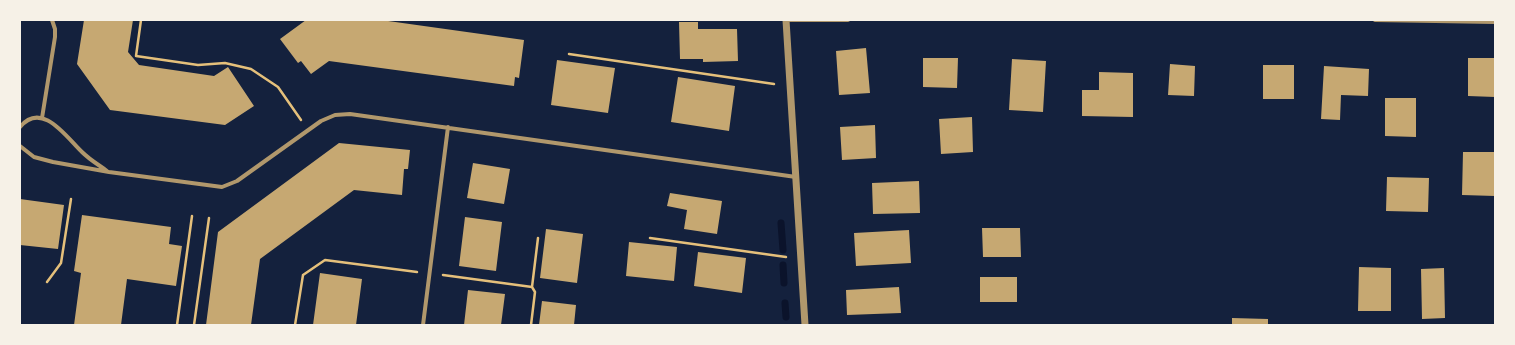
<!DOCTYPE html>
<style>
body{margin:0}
#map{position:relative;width:1515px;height:345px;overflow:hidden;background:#14213d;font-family:"Roboto Serif",serif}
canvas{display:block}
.frame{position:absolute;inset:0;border:21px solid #f6f1e7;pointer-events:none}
</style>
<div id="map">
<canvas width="1515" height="345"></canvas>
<div class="frame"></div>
</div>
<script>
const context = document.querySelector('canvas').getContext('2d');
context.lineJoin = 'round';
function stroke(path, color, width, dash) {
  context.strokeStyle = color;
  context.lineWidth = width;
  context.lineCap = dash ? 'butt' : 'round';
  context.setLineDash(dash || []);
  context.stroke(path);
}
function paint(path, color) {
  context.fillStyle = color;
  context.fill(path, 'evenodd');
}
stroke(new Path2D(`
 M781 223 783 250
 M783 265 784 283
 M785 303 786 317`), '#0b132b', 7);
paint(new Path2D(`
 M84 20H133L128 52 139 65 214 76 228 67 254 106 225 125 110 110 77 64Z
 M306 20H381L524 40 519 78 515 77 514 86 329 61 311 74 301 61 298 63 280 39Z
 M679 22H698V29H737L738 61 703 62V59H680Z
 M866 48 870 93 839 95 836 51Z
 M923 58H958L957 88 923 87Z
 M1468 58H1495V97L1468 96Z
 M1012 59 1046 61 1043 112 1009 110Z
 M557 60 615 68 608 113 551 105Z
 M1170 64 1195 66 1194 96 1168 95Z
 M1263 65H1294V99H1263Z
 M1324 66 1369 69 1368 96 1341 95 1340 120 1321 119Z
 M1099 72 1133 73V117L1082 116V90H1099Z
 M678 77 735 86 729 131 671 122Z
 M1385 98H1416V137L1385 136Z
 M972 117 973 152 941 154 939 119Z
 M875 125 876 158 842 160 840 127Z
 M339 143 410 150 408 169H404L402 195 354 190 260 259 251 325H206L218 232Z
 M1463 152H1495V196L1462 195Z
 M473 163 510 169 504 204 467 198Z
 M1387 177 1429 178 1428 212 1386 211Z
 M919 181 920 213 873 214 872 183Z
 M670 193 722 201 717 234 684 229 687 210 667 206Z
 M20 199 64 205 58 249 20 245Z
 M82 215 171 227 169 244 182 246 176 286 127 279 121 325H74L81 273 74 271Z
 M465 217 502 222 496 271 459 266Z
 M982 228H1020L1021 257H983Z
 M546 229 583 234 577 283 540 278Z
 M909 230 911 263 856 266 854 233Z
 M629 242 677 247 674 281 626 276Z
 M698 252 746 258 742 293 694 286Z
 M1359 267 1391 268V311H1358Z
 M1444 268 1445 318 1422 319 1421 269Z
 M320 273 362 279 356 325H313Z
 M980 277H1017V302H980Z
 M899 287 901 313 847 315 846 290Z
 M468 290 505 294 501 325H464Z
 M542 301 576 305 574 325H539Z
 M1232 318 1268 319V325H1232Z`), '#c6a872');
stroke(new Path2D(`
 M141 20 136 56 198 65 225 63 251 69 278 87 301 120
 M569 54 774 84
 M650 238 786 257
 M443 275 532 287 535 292 531 325
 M47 282 61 263 71 199
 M532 287 538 238
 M177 325 192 216
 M194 325 209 218
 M295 325 303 275 325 260 417 272`), '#e5c07b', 2.5);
stroke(new Path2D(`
 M786 20H848
 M1375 20 1495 22
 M42 118 55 37V29L52 20
 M20 127C42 100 67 138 82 152 90 160 99 165 107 171
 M20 146 34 157 53 162 109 172 222 187 237 181 321 121 335 115 350 114 796 177
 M423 325 448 127`), '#b1986c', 4);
stroke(new Path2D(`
 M786 20 805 325`), '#b1986c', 7);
</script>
